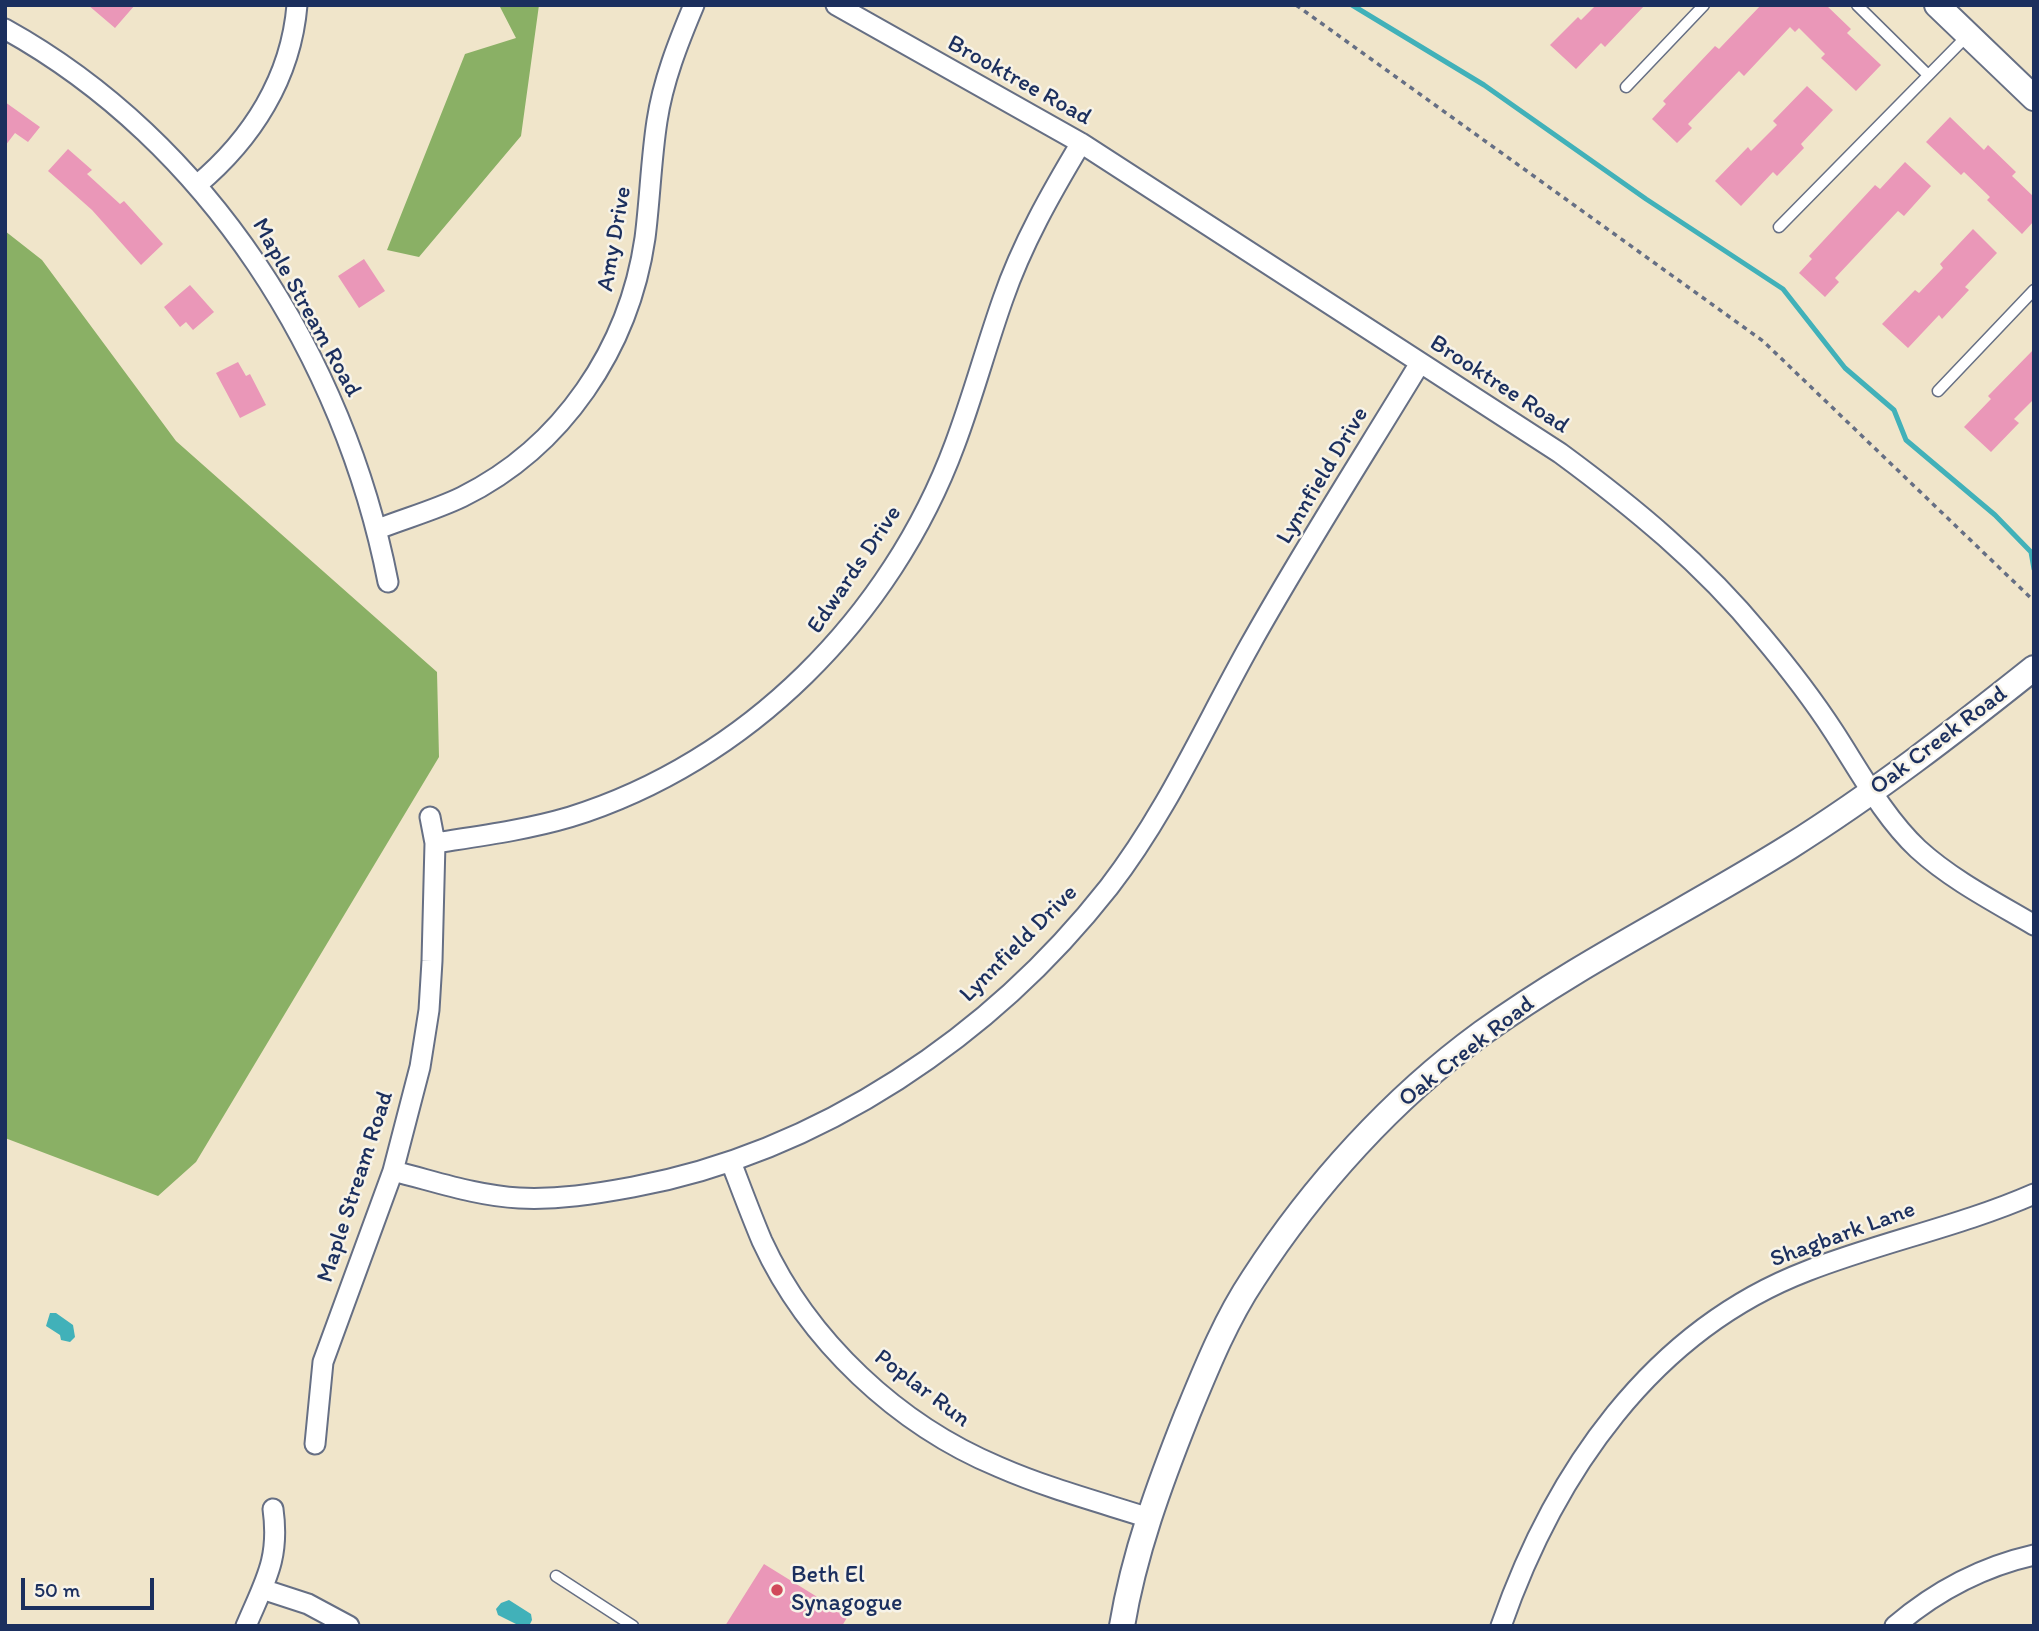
<!DOCTYPE html>
<style>
body{margin:0}
#map{position:relative;width:2039px;height:1631px;overflow:hidden;background:#f0e5ca;font-family:Itim,sans-serif}
canvas{display:block}
.frame{position:absolute;inset:0;border:7px solid #1b2f5e;pointer-events:none}
.scale{position:absolute;left:21px;top:1578px;width:133px;height:32px;box-sizing:border-box;border:4px solid #1b2f5e;border-top:0;padding-left:9px;font-size:21px;line-height:24px;white-space:nowrap;color:#1b2f5e;-webkit-text-stroke:5px #f7f3e8;paint-order:stroke}
</style>
<div id="map">
<canvas width="2039" height="1631"></canvas>
<div class="frame"></div>
<div class="scale">50 m</div>
</div>
<script>
const context = document.querySelector('canvas').getContext('2d');
context.lineJoin = 'round';
function paint(path, color) {
  context.fillStyle = color;
  context.fill(path, 'evenodd');
}
function stroke(path, color, width, dash) {
  context.strokeStyle = color;
  context.lineWidth = width;
  context.lineCap = dash ? 'butt' : 'round';
  context.setLineDash(dash || []);
  context.stroke(path);
}
function write(font, color, halo, rows, align = 'center') {
  context.font = font + ' Itim,sans-serif';
  context.lineWidth = 5;
  context.setLineDash([]);
  context.textBaseline = 'middle';
  context.strokeStyle = halo;
  context.fillStyle = color;
  for (const [text, x, y, turn = 0] of rows) {
    context.save();
    context.translate(x, y);
    context.rotate((+turn || 0) * Math.PI / 180);
    context.textAlign = isNaN(turn) ? turn : align;
    if (halo) context.strokeText(text, 0, 0);
    context.fillText(text, 0, 0);
    context.restore();
  }
}
paint(new Path2D(`
 M499 5H539L521 136 419 257 387 250 465 54 516 38Z
 M5 231 42 260 176 441 437 672 439 757 196 1162 158 1196 5 1138Z`), '#8ab065');
paint(new Path2D(`
 M50 1313H56L73 1325 75 1337 70 1342 61 1340 60 1335 46 1326Z
 M509 1600 531 1614 532 1620 529 1626H520L498 1615 496 1609 501 1603Z`), '#41b1b9');
stroke(new Path2D(`
 M1352 5 1484 85 1646 199 1783 289 1845 368 1894 410 1906 440 1995 515 2031 552 2034 569`), '#41b1b9', 5);
paint(new Path2D(`
 M88 5H135L115 28Z
 M1596 5H1645L1605 47 1601 43 1576 69 1550 45 1578 17 1581 20Z
 M1761 5H1826L1851 29 1847 33 1881 65 1856 91 1821 58 1825 54 1799 28 1795 32 1790 27 1744 76 1739 71 1688 124 1692 128 1677 143 1652 119 1666 104 1663 101 1715 46 1719 49Z
 M1807 86 1833 110 1801 144 1804 148 1777 176 1773 172 1741 206 1715 181 1748 147 1751 151 1777 125 1773 121Z
 M5 102 40 127 28 142 15 133 5 146Z
 M1950 117 1984 150 1988 145 2016 172 2012 176 2034 197V221L2022 234 1987 200 1990 197 1964 172 1961 175 1926 142Z
 M68 149 92 170 87 174 120 204 124 201 163 244 141 265 92 210 48 171Z
 M1905 162 1931 186 1904 216 1898 211 1835 278 1839 282 1825 297 1799 273 1812 259 1809 256 1875 185 1880 189Z
 M1973 229 1997 253 1965 287 1969 290 1942 319 1939 315 1908 348 1882 324 1915 290 1919 293 1943 268 1940 264Z
 M364 259 385 291 359 308 338 276Z
 M190 285 214 312 193 330 186 322 180 327 164 307Z
 M2034 349V399L2014 419 2019 423 1991 452 1964 427 1991 399 1988 396Z
 M238 362 246 376 250 374 266 405 240 418 216 373Z
 M764 1564 848 1616 842 1626H725Z`), '#ea97b8');
const service = new Path2D(`
 M1857 5 1928 75
 M1626 87 1704 5
 M1779 227 1968 35
 M1938 391 2034 290
 M556 1576 633 1626`);
const minor = new Path2D(`
 M836 5 1081 143 1560 453C1632 506 1703 564 1761 635 1787 666 1812 698 1834 732 1860 772 1884 817 1918 849 1952 880 1995 902 2034 925
 M5 29C209 142 344 358 388 582
 M197 185C252 139 291 78 297 5
 M378 529C406 518 435 510 462 497 563 447 629 348 645 238 650 199 651 160 657 121 663 81 678 43 694 5
 M435 843C480 836 526 830 570 817 747 762 891 617 955 444 973 396 986 347 1003 299 1022 244 1051 193 1081 143
 M731 1162C741 1188 751 1215 762 1241 808 1341 898 1425 999 1467 1047 1488 1099 1502 1149 1518
 M393 1171C434 1181 477 1196 519 1198 558 1200 595 1194 633 1187 821 1152 992 1036 1109 887 1167 812 1204 727 1250 645 1303 550 1363 457 1420 363
 M315 1444 323 1362 393 1171 420 1067 429 1010 432 961 435 843 430 817
 M262 1589 308 1604 349 1626
 M246 1626C265 1581 280 1559 273 1509
 M1501 1626C1554 1474 1651 1331 1807 1271 1881 1242 1961 1226 2034 1194
 M1895 1626C1936 1591 1981 1567 2034 1555`);
const tertiary = new Path2D(`
 M1937 5 2034 98
 M1122 1626C1134 1553 1160 1483 1187 1415 1206 1369 1225 1321 1253 1279 1313 1186 1393 1098 1482 1033 1579 963 1688 910 1789 847 1875 793 1955 731 2034 668`);
stroke(service, '#666f84', 13);
stroke(minor, '#666f84', 23);
stroke(tertiary, '#666f84', 28);
stroke(new Path2D(`
 M1296 5 1763 341 2034 601`), '#666f84', 3.5, [5, 5]);
stroke(service, '#fff', 10);
stroke(minor, '#fff', 19);
stroke(tertiary, '#fff', 24);
for (const [x, y, r, color] of [
 [777,1590,7,"#d1495b"]
]) {
  const dot = new Path2D();
  dot.arc(x, y, r, 0, 2 * Math.PI);
  context.fillStyle = color;
  context.fill(dot);
  stroke(dot, '#f7f3e8', 2.5);
}
write('24px', '#1b2f5e', '#f7f3e8', [
 ["Brooktree Road",1019,81,29],
 ["Amy Drive",615,239,-80],
 ["Maple Stream Road",306,308,61],
 ["Brooktree Road",1499,385,33],
 ["Lynnfield Drive",1323,476,-59],
 ["Edwards Drive",855,570,-56],
 ["Oak Creek Road",1939,741,-37],
 ["Lynnfield Drive",1019,944,-45],
 ["Oak Creek Road",1467,1052,-38],
 ["Maple Stream Road",356,1187,-72],
 ["Shagbark Lane",1843,1235,-20],
 ["Poplar Run",922,1389,37]
]);
write('24px', '#1b2f5e', '#f7f3e8', [
 ["Beth El",791,1576],
 ["Synagogue",791,1604]
], 'left');
</script>
